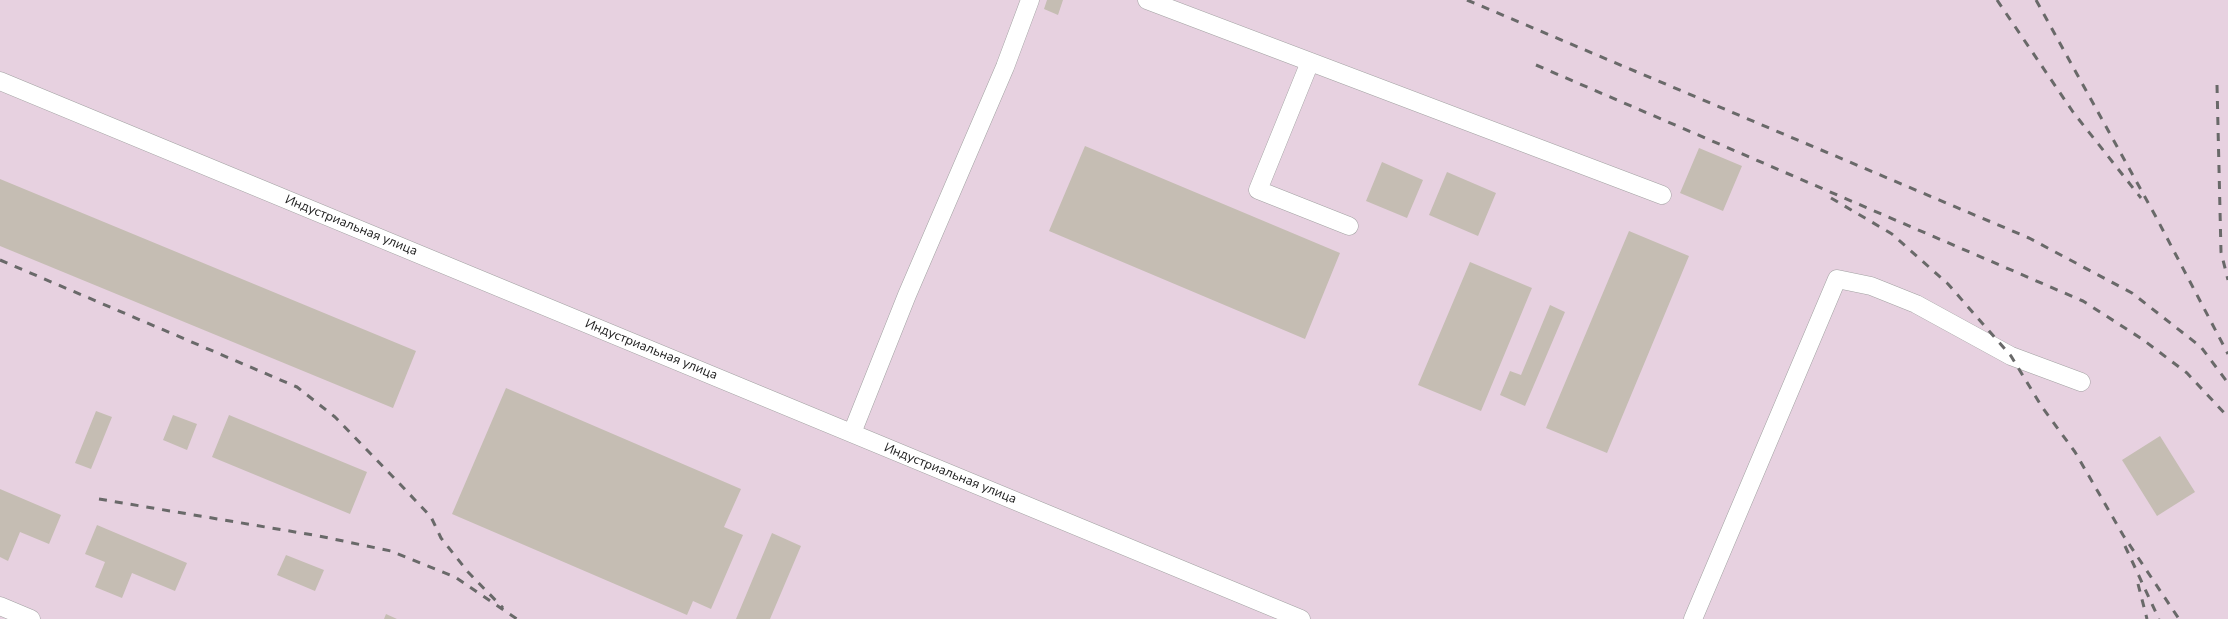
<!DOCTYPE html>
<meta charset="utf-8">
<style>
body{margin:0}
canvas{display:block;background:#eeeae0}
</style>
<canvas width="2228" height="619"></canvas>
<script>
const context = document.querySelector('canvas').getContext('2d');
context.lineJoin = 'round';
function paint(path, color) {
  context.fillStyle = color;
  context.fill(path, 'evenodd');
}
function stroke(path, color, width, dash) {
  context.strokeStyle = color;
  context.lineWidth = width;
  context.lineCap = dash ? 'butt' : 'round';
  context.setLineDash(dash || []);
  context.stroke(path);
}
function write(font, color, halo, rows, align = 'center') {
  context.font = font + ' "Nunito Sans",sans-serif';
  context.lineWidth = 3;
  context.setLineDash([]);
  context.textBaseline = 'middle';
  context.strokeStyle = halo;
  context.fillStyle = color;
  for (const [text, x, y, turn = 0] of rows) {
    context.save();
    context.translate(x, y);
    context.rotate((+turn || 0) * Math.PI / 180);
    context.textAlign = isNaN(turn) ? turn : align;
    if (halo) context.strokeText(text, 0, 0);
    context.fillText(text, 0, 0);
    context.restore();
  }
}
paint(new Path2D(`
 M0 0H2228V619H0Z`), '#e7d1e0');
paint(new Path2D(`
 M1047 0H1063L1058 15 1044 9Z
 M1085 146 1340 253 1305 339 1049 231Z
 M1699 148 1742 166 1723 211 1680 193Z
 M1382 162 1423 180 1407 218 1366 201Z
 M1447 172 1496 193 1478 236 1429 215Z
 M0 179 416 351 393 408 0 246Z
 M1629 231 1689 256 1607 453 1546 428Z
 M1470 262 1532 288 1481 411 1418 385Z
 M1550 305 1565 312 1525 406 1500 395 1510 371 1521 375Z
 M506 388 741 489 724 527 743 535 711 609 693 601 687 615 452 514Z
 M96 411 112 417 91 469 75 463Z
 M173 415 197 424 187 450 163 440Z
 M229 415 367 472 350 514 212 457Z
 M2160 436 2195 492 2157 516 2122 460Z
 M0 489 61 515 49 544 20 532 8 561 0 557Z
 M97 525 187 563 175 591 132 573 122 598 95 587 105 562 85 554Z
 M772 533 801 546 770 619H736Z
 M286 555 324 570 315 591 277 575Z
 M386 614 397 619H384Z`), '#c5bdb3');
const minor = new Path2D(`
 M1147 0 1662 195
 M1310 62 1258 190 1349 226
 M0 81 1301 619
 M852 433 907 295 1005 67 1030 0
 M0 606 31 619
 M1693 619 1837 279 1871 286 1916 304 2011 356 2081 382`);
stroke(minor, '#a2a2a2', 19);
stroke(minor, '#fff', 18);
stroke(new Path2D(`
 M1467 0 2029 238 2132 293 2201 347 2228 383
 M1997 0 2073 112 2141 198
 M2036 0 2156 217 2228 354
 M1536 65 2083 301 2142 339 2187 373 2228 417
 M2217 85 2221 252 2228 280
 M1831 198 1892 234 1948 284 2011 356 2042 407 2075 452 2123 535 2179 619
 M0 260 297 387 335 417 399 483 431 517 441 538 468 572 503 608
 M99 499 319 536 391 551 455 577 517 619
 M2125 546 2159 619
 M2138 584 2147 619`), '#696969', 3, [8, 8]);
write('13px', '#1b1b1b', '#fff', [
 ["Индустриальная улица",351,226,22],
 ["Индустриальная улица",651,350,22],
 ["Индустриальная улица",950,474,22]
]);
</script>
